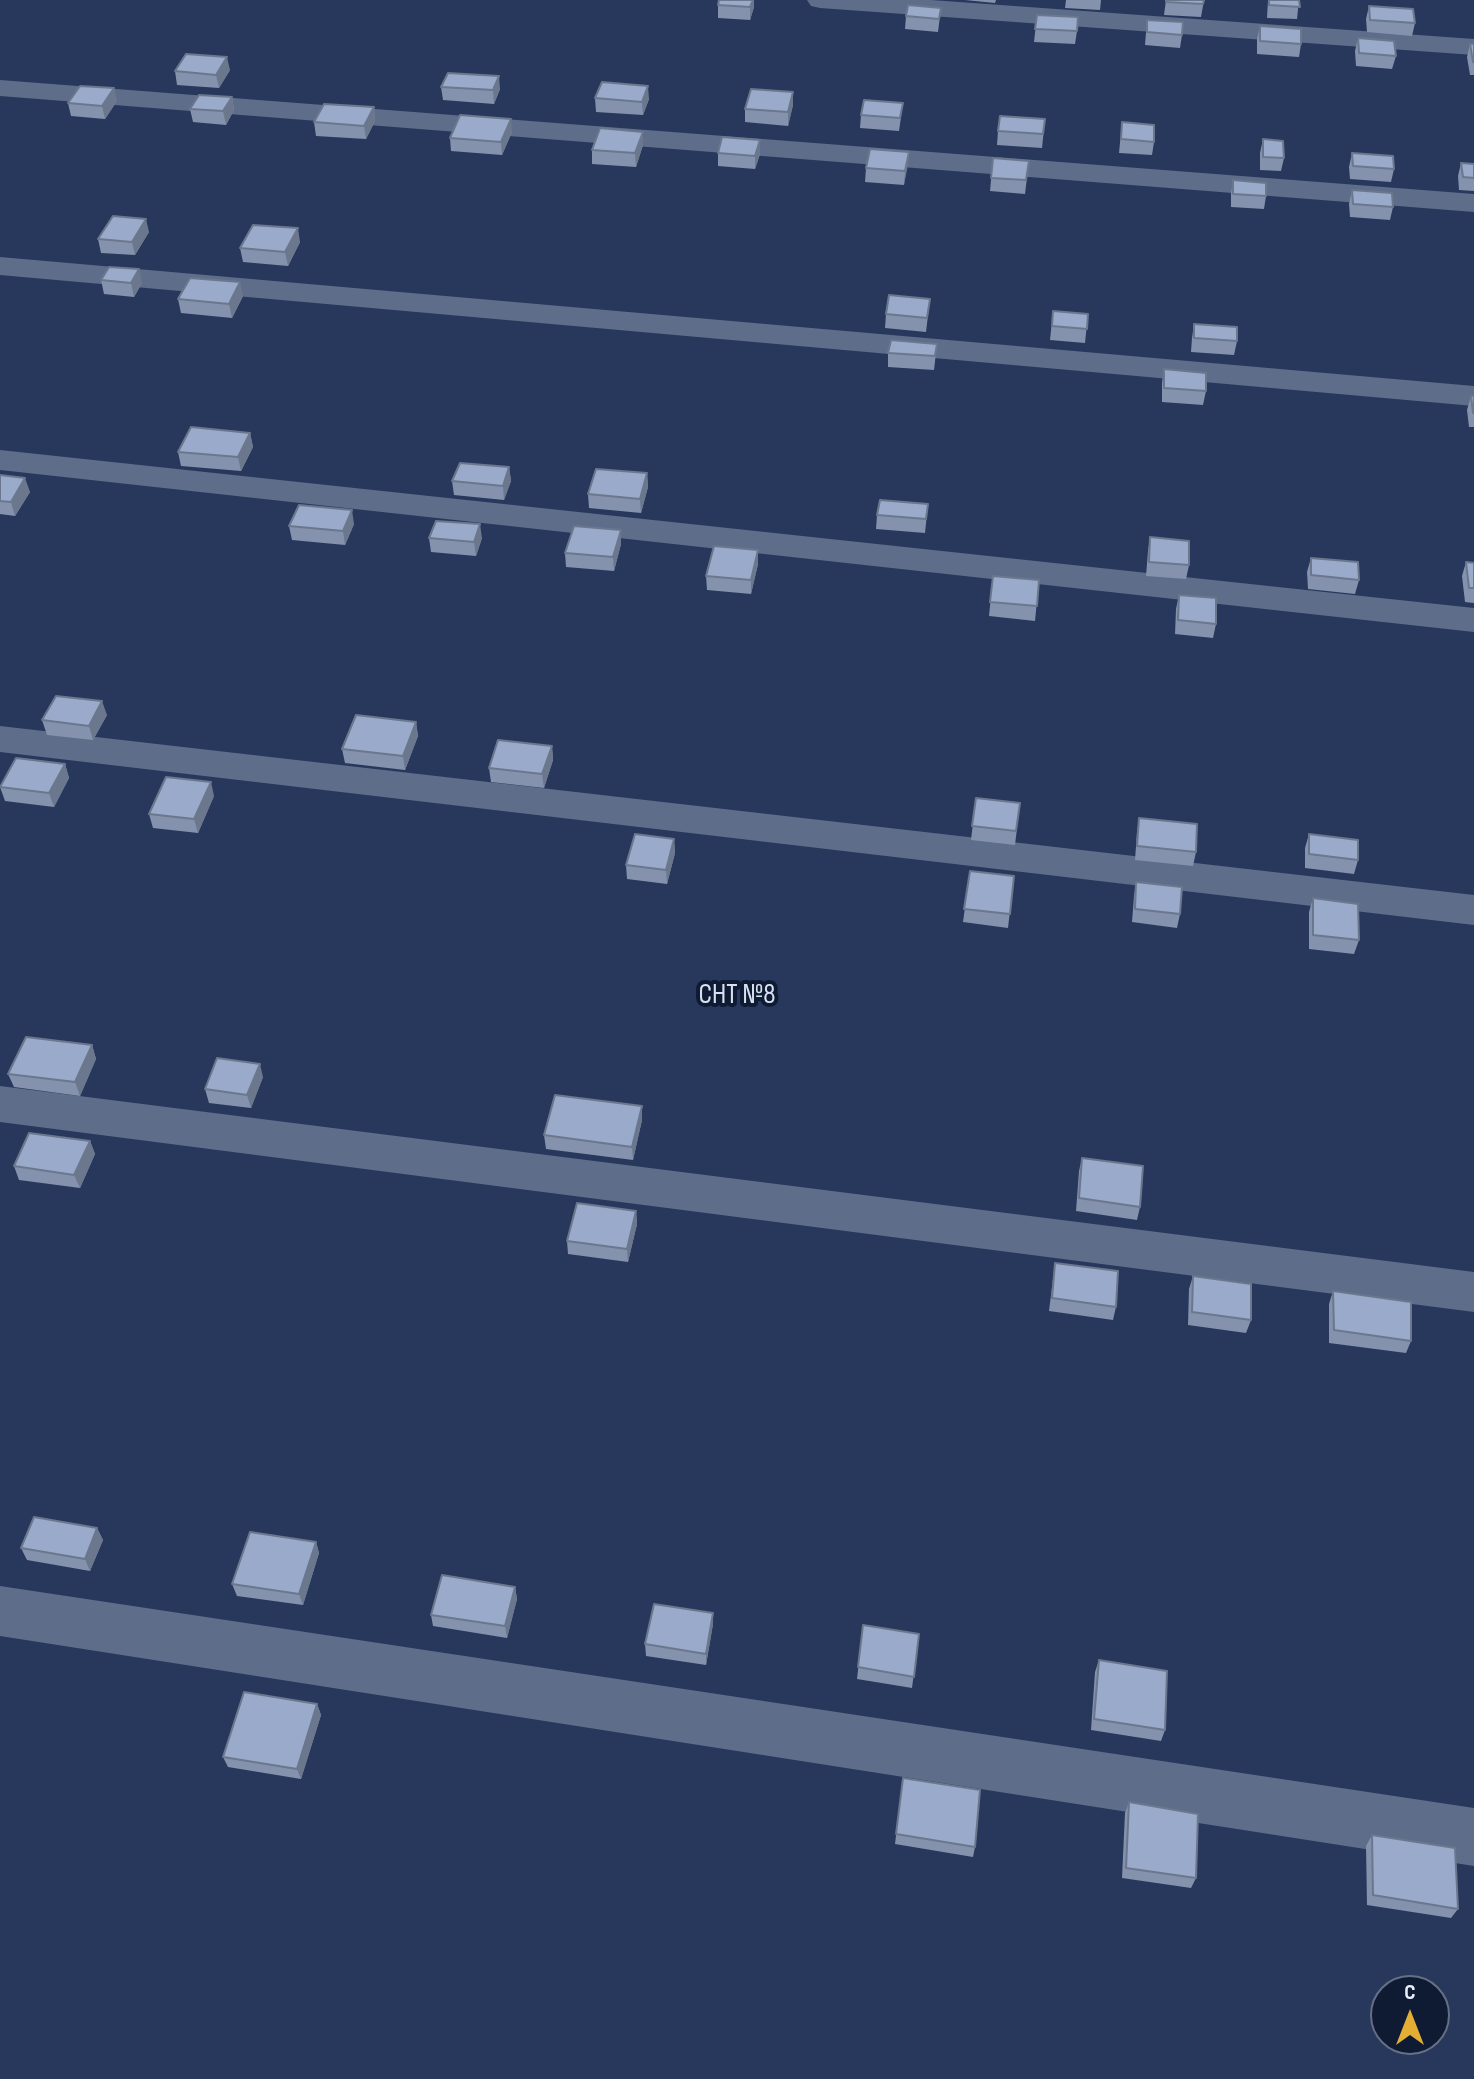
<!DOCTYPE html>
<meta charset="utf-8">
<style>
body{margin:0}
#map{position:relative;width:1474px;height:2079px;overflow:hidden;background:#18253d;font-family:"Sofia Sans Condensed",sans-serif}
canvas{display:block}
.north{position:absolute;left:1370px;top:1975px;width:80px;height:80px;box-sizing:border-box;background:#0f1b33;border:2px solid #667084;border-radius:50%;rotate:0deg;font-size:22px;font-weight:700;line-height:32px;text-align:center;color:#e8effd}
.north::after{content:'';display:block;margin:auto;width:28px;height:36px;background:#e4ae35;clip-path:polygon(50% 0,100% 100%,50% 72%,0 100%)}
</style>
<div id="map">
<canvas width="1474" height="2079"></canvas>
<div class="north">С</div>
</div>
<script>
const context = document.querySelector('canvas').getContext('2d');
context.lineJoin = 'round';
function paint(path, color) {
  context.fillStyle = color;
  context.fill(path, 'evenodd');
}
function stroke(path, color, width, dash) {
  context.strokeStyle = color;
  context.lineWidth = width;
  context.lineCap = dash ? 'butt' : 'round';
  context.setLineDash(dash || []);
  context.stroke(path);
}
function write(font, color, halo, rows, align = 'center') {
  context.font = font + ' "Sofia Sans Condensed",sans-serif';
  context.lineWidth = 8;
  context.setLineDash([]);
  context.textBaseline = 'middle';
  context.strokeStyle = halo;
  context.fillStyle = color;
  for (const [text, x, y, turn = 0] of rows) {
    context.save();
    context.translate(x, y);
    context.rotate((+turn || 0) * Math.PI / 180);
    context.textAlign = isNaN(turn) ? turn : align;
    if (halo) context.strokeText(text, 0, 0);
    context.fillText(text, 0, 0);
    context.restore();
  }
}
paint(new Path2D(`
 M0 0H1474V2079H0ZM1386 1991H1434V2039H1386Z`), '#27385c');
paint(new Path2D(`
 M807 0H931L1474 39V55L820 8 811 6Z
 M0 80 1474 194V212L0 96Z
 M0 257 1474 386V406L0 275Z
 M0 450 1474 608V632L0 470Z
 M0 726 1474 895V925L0 752Z
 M0 1086 1474 1272V1312L0 1122Z
 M0 1586 1474 1808V1866L0 1636Z`), '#5e6d8a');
paint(new Path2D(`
 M965 0H996L995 3Z
 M1066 0H1101L1100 10 1065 8Z
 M1166 0H1204L1201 17 1164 15Z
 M1268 0H1299L1297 19 1267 18Z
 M718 5 754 7 750 20 718 18Z
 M1369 6 1415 23 1412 36 1367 32 1366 19Z
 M941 8 938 32 905 29 906 16Z
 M1037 15 1077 31 1075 44 1034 42Z
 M1147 20 1182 35 1180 48 1145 45Z
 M1260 26 1301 44 1299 57 1257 54V39Z
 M1358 38 1396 56 1392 69 1356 66 1355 51Z
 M1470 44H1474V75H1470L1467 57Z
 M230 70 219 88 177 85 175 71Z
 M441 87 500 89 494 104 443 100Z
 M793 92V105L788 126 745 122V109Z
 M232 97 234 110 226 125 193 122 190 109Z
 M595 98 649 99 643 115 596 112Z
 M117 101 105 119 71 116 68 103Z
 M903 103 899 131 860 128 861 115Z
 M374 107 375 121 366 139 316 136 314 122Z
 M1045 119 1042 148 997 145 998 131Z
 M1122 122 1154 142 1152 155 1119 153Z
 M512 132 502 155 451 151 450 138Z
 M643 132V145L636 167 592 164V150Z
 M1263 139 1284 158 1281 171 1260 170V153Z
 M760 140V154L755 169 718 166V153Z
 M909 152 904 185 865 182 866 168Z
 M1352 153 1394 169 1391 182 1350 179 1349 167Z
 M993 158 1029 161 1025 194 990 191Z
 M1461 163 1474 164V191L1459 190 1458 176Z
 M1233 180 1266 196 1264 209 1231 207V194Z
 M1352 190 1393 207 1390 220 1350 217 1349 204Z
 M149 232 135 255 101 253 98 239Z
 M300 242 288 266 243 262 240 248Z
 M101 280 142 283 134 297 104 294Z
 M243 296 232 318 181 313 178 299Z
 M930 299 926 332 885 328 886 314Z
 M1053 311 1088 314 1085 343 1050 340Z
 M1194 324 1237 341 1234 355 1191 352 1192 338Z
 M937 344 934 370 888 367V353Z
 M1164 369 1206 391 1203 405 1162 402V383Z
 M1471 396H1474V427H1469L1467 410Z
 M250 433 253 447 241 471 181 466 178 452Z
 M509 467 511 481 504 500 454 495 452 481Z
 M647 473 648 487 641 513 589 508 588 494Z
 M0 475 30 492 15 516 0 514Z
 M928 504 925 533 876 529 877 515Z
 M354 524 345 545 292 540 289 526Z
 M621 530V544L614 571 566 567 565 553Z
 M1150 537 1189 565 1186 579 1146 576 1148 551Z
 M429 538H482L476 556 431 552Z
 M758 550V564L751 594 707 590 706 576Z
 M1311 558 1359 580 1355 594 1308 589 1307 572Z
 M1466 562 1474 563V603L1465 602 1462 576Z
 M993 576 1039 580 1035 621 989 616Z
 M1179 595 1216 624 1213 638 1175 634 1176 609Z
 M107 715 93 740 47 735 42 720Z
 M416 722 418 736 405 770 345 763 342 749Z
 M552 746 553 760 544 788 491 782 489 768Z
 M65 764 69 778 54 807 5 801 0 787Z
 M214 796 198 833 153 828 149 814Z
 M976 798 1020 803 1015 845 971 840Z
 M1139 818 1196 852 1193 866 1135 860 1137 832Z
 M1309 834 1358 860 1354 874 1305 868V848Z
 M674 839 675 853 667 884 627 879 626 865Z
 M970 871 1014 876 1008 928 963 922Z
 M1136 882 1180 914 1177 928 1132 922 1134 896Z
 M1313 898 1359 940 1354 954 1309 949V912Z
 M92 1045 96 1059 80 1096 14 1087 8 1074Z
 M263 1077 251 1108 209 1103 205 1089Z
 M642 1106V1120L633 1160 546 1149 544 1135Z
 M90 1141 95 1154 80 1188 19 1180 14 1166Z
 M1082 1158 1140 1207 1137 1220 1076 1211 1079 1171Z
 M636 1211 637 1224 628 1262 568 1254 567 1241Z
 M1055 1263 1116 1307 1113 1320 1049 1311Z
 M1193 1276 1251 1320 1246 1333 1188 1325 1189 1289Z
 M1333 1291 1411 1341 1406 1353 1329 1343V1304Z
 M97 1528 103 1540 90 1571 27 1560 21 1548Z
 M316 1542 319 1553 303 1605 237 1596 232 1584Z
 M515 1587 517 1599 507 1638 433 1626 431 1615Z
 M713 1613V1624L706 1665 646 1656 645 1644Z
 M863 1625 919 1634 912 1688 857 1679Z
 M1099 1660 1165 1730 1161 1741 1091 1730 1095 1672Z
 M317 1704 321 1715 301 1779 228 1767 223 1757Z
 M903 1778 975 1847 973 1857 895 1844Z
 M1129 1802 1196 1878 1191 1888 1122 1878 1125 1813Z
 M1372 1835 1458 1909 1451 1918 1367 1905 1366 1846Z`), '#8492ae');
paint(new Path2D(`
 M753 0H754V7L750 20V7Z
 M227 57 230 70 219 88 216 75Z
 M499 76 500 89 494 104 493 90Z
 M648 86 649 99 643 115 642 102Z
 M114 88 117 101 105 119 102 106Z
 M793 92V105L788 126V112Z
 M232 97 234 110 226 125 223 111Z
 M374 107 375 121 366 139 364 126Z
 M511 119 512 132 502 155 501 142Z
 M643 132V145L636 167 635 153Z
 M760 140V154L755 169V156Z
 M909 152 908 165 904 185 905 171Z
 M146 219 149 232 135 255 132 242Z
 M298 228 300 242 288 266 285 252Z
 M139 269 142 283 134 297 131 283Z
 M240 282 243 296 232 318 229 304Z
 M250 433 253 447 241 471 238 457Z
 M509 467 511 481 504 500 503 486Z
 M647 473 648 487 641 513 640 499Z
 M25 478 30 492 15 516 11 502Z
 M352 510 354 524 345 545 343 531Z
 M480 524 482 538 476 556 474 542Z
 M621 530V544L614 571 613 557Z
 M758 550V564L751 594V580Z
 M102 701 107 715 93 740 89 726Z
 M416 722 418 736 405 770 403 756Z
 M552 746 553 760 544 788 542 774Z
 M65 764 69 778 54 807 49 793Z
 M211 782 214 796 198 833 194 819Z
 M674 839 675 853 667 884 666 870Z
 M92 1045 96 1059 80 1096 75 1082Z
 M260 1064 263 1077 251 1108 247 1095Z
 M642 1106V1120L633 1160 632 1147Z
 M90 1141 95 1154 80 1188 74 1175Z
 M636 1211 637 1224 628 1262 627 1249Z
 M97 1528 103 1540 90 1571 85 1559Z
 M316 1542 319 1553 303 1605 299 1594Z
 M515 1587 517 1599 507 1638 505 1626Z
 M713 1613V1624L706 1665V1654Z
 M317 1704 321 1715 301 1779 297 1769Z`), '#6b778d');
const building = new Path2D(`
 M719 0H753L750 7 718 5Z
 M1166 0H1204L1203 4 1166 2Z
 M1269 0H1299L1300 7 1269 5Z
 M908 5 941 8 939 19 906 16Z
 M1369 6 1413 9 1415 23 1370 20Z
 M1037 15 1078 17 1077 31 1035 29Z
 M1147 20 1183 22 1182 35 1147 32Z
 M1260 26 1301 29V44L1260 41Z
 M1358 38 1394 41 1396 56 1359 53Z
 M1470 44H1474V62H1473Z
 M186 54 227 57 216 75 175 71Z
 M448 73 499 76 493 90 441 87Z
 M602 82 648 86 642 102 595 98Z
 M80 86 114 88 102 106 68 103Z
 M751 89 793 92 788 112 745 109Z
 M199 95 232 97 223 111 190 109Z
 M864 100 903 103 900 118 861 115Z
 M324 104 374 107 364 126 314 122Z
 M460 115 511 119 501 142 450 138Z
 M1000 116 1045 119 1043 134 998 131Z
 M1122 122 1154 125V142L1121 139Z
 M600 128 643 132 635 153 592 150Z
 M722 137 760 140 755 156 718 153Z
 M1263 139 1283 141 1284 158 1263 157Z
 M870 149 909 152 905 171 866 168Z
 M1352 153 1393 156 1394 169 1353 166Z
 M993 158 1029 161 1026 180 991 178Z
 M1461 163 1474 164V178L1463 177Z
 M1233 180 1266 183V196L1233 194Z
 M1352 190 1392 193 1393 207 1353 204Z
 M113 216 146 219 132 242 98 239Z
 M253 225 298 228 285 252 240 248Z
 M109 267 139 269 131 283 101 280Z
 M190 278 240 282 229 304 178 299Z
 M889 295 930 299 927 318 886 314Z
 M1053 311 1088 314 1087 329 1052 326Z
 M1194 324 1237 327V341L1194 338Z
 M891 340 937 344 935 356 888 353Z
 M1164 369 1206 373V391L1164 388Z
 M1471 396H1474V413H1473Z
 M191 427 250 433 238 457 178 452Z
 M460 463 509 467 503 486 452 481Z
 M596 469 647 473 640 499 588 494Z
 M0 475 25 478 11 502 0 501Z
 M880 500 928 504 926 519 877 515Z
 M299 505 352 510 343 531 289 526Z
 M436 521 480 524 474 542 429 538Z
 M574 526 621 530 613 557 565 553Z
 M1150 537 1189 541V565L1149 562Z
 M714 546 758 550 751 580 706 576Z
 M1311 558 1358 562 1359 580 1311 575Z
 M1466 562 1474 563V588H1469Z
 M993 576 1039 580 1037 606 990 602Z
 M1179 595 1216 598V624L1178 620Z
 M56 696 102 701 89 726 42 720Z
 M356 715 416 722 403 756 342 749Z
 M498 740 552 746 542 774 489 768Z
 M16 758 65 764 49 793 0 787Z
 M166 777 211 782 194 819 149 814Z
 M976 798 1020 803 1016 831 972 826Z
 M1139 818 1197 824 1196 852 1137 846Z
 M635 834 674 839 666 870 626 865Z
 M1309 834 1358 840V860L1309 854Z
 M970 871 1014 876 1010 914 964 909Z
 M1136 882 1182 887 1180 914 1135 909Z
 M1313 898 1358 904 1359 940 1313 935Z
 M26 1037 92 1045 75 1082 8 1074Z
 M217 1058 260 1064 247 1095 205 1089Z
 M555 1095 642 1106 632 1147 544 1135Z
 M29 1133 90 1141 74 1175 14 1166Z
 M1082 1158 1143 1166 1140 1207 1079 1198Z
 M577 1203 636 1211 627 1249 567 1241Z
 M1055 1263 1118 1271 1116 1307 1052 1298Z
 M1193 1276 1251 1284V1320L1192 1312Z
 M1333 1291 1411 1302V1341L1334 1330Z
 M34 1517 97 1528 85 1559 21 1548Z
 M250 1532 316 1542 299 1594 232 1584Z
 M442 1575 515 1587 505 1626 431 1615Z
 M654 1604 713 1613 706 1654 645 1644Z
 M863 1625 919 1634 914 1677 858 1667Z
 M1099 1660 1167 1671 1165 1730 1094 1719Z
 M244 1692 317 1704 297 1769 223 1757Z
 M903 1778 980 1790 975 1847 896 1834Z
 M1129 1802 1198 1814 1196 1878 1126 1868Z
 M1372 1835 1455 1848 1458 1909 1373 1895Z`);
paint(building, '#99aaca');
stroke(building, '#6b778d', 2);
write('28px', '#d8e1f1', '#0f1b33', [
 ["СНТ №8",737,996]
]);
</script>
